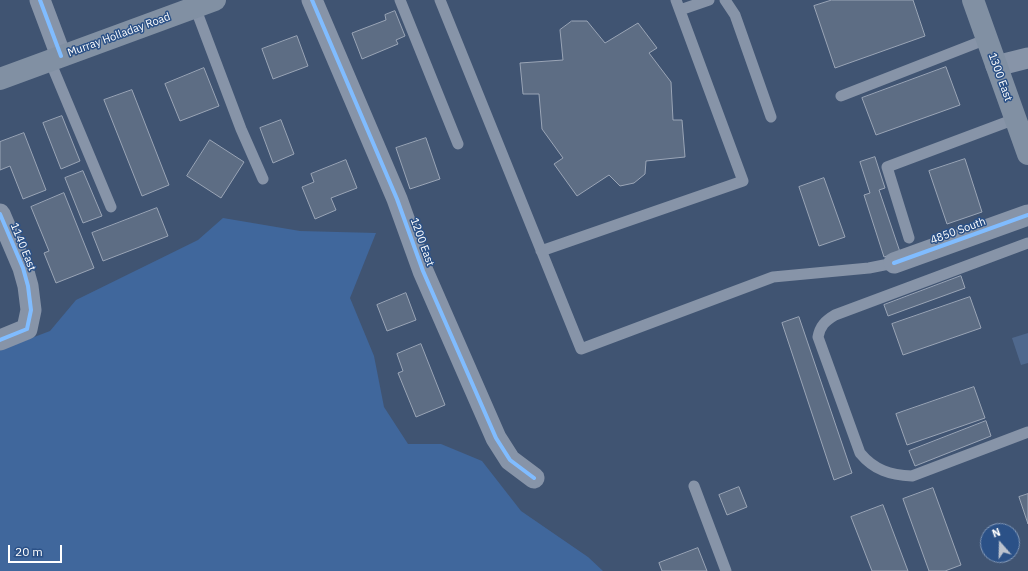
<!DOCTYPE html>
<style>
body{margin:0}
#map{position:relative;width:1028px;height:571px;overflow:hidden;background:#405472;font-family:"IBM Plex Sans",sans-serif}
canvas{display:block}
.north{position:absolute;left:980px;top:523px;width:40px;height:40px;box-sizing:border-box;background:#2b5187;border:1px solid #8097b7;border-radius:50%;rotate:340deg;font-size:11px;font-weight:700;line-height:16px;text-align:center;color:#fff}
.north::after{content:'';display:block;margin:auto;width:14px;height:18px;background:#bcc3ce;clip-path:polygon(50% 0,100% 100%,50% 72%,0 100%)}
.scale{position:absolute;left:8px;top:545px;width:54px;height:18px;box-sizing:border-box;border:2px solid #fff;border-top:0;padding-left:5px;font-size:12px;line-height:14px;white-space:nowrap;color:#fff;-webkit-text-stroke:3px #2b5187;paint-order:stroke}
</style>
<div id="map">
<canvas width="1028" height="571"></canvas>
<div class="north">N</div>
<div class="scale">20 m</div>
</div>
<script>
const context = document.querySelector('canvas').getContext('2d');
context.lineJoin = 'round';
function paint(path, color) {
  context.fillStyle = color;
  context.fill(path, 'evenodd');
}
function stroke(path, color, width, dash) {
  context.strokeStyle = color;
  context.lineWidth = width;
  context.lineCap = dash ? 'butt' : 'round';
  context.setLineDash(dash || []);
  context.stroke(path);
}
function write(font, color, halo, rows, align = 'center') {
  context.font = font + ' "IBM Plex Sans",sans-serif';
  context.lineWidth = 3;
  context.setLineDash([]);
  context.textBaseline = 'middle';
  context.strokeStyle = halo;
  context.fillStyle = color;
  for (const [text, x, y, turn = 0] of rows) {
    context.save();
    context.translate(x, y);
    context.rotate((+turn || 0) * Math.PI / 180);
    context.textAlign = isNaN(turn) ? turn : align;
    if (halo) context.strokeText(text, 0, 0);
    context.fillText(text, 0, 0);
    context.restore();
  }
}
paint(new Path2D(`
 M223 218 300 231 376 233 350 298 374 356 384 407 408 444H441L482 461 521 511 588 557 603 571H0V350L50 331 76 300 198 240Z`), '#40679c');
paint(new Path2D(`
 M1028 333V363L1021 365 1012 338Z`), '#4f688d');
const building = new Path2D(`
 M832 0H913L925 36 835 68 814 6Z
 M395 11 405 36 396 40 398 44 362 59 352 33 386 20 385 15Z
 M572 21H587L605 43 638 23 657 48 649 53 671 82 673 120H682L685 157 646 161 645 174 634 183 620 186 609 175 577 196 554 164 563 158 542 129 539 94H523L520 63 563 60 560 30Z
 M297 36 308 66 273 79 262 49Z
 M946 67 960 105 876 135 862 98Z
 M204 68 219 106 180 121 165 84Z
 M132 90 169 185 142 196 104 100Z
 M62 116 80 161 61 169 43 123Z
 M281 120 294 154 273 163 260 128Z
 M24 133 46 190 23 199 10 166 0 170V142Z
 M426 138 440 179 410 189 396 148Z
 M210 140 244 162 221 198 187 176Z
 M875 157 885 188 879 190 900 252 884 257 864 195 870 193 860 162Z
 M965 159 982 212 947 224 929 171Z
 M346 160 357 188 331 198 336 210 315 219 302 187 314 182 311 174Z
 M83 171 102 216 83 223 65 178Z
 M824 178 845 237 819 246 799 187Z
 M64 193 94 268 56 283 44 253 49 251 31 207Z
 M157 208 168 236 103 261 92 233Z
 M961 276 965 288 888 316 884 305Z
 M406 293 416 320 387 331 377 305Z
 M970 297 981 328 903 355 892 324Z
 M799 317 852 473 834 480 782 323Z
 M421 344 445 405 416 417 398 373 403 371 397 354Z
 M974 387 985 418 907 445 896 414Z
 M986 421 991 436 915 466 909 451Z
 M739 487 747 507 727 515 719 495Z
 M933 488 961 565 945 571H929L903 499Z
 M1028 494V524L1019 497Z
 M883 505 908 571H872L851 517Z
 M698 548 707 571H662L659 563Z`);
paint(building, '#5d6d84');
stroke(building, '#9aa5b6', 1);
stroke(new Path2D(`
 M400 0 458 144
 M440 0 581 349 773 277 869 268 894 263
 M725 0 735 15 771 117
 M195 7 241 129 263 179
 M680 10 709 0
 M50 61 111 207
 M841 96 987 39
 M909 238 887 167 1015 119
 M1028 243 835 315C825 321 820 326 818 337L860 453C874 470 890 475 912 476L1028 432
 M541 251 743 181 676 0
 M694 486 726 571`), '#8794a8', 11);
stroke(new Path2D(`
 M40 0 61 56
 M312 0 397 199 423 271 496 438 510 460 534 478
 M996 66 1028 58
 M0 214 23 268 28 286 31 310 27 329 0 340
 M894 263 1028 215`), '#8794a8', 21);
stroke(new Path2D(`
 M973 0 1028 154
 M0 79 215 0`), '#8190a3', 22);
stroke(new Path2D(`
 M40 0 61 56
 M312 0 397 199 423 271 496 438 510 460 534 478
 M0 214 23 268 28 286 31 310 27 329 0 340
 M894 263 1028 215`), '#80bcff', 4);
write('11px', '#fff', '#2b5187', [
 ["Murray Holladay Road",119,35,-20],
 ["1300 East",1000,77,70],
 ["4850 South",958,231,-20],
 ["1200 East",422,242,70],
 ["1140 East",23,247,68]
]);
</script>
